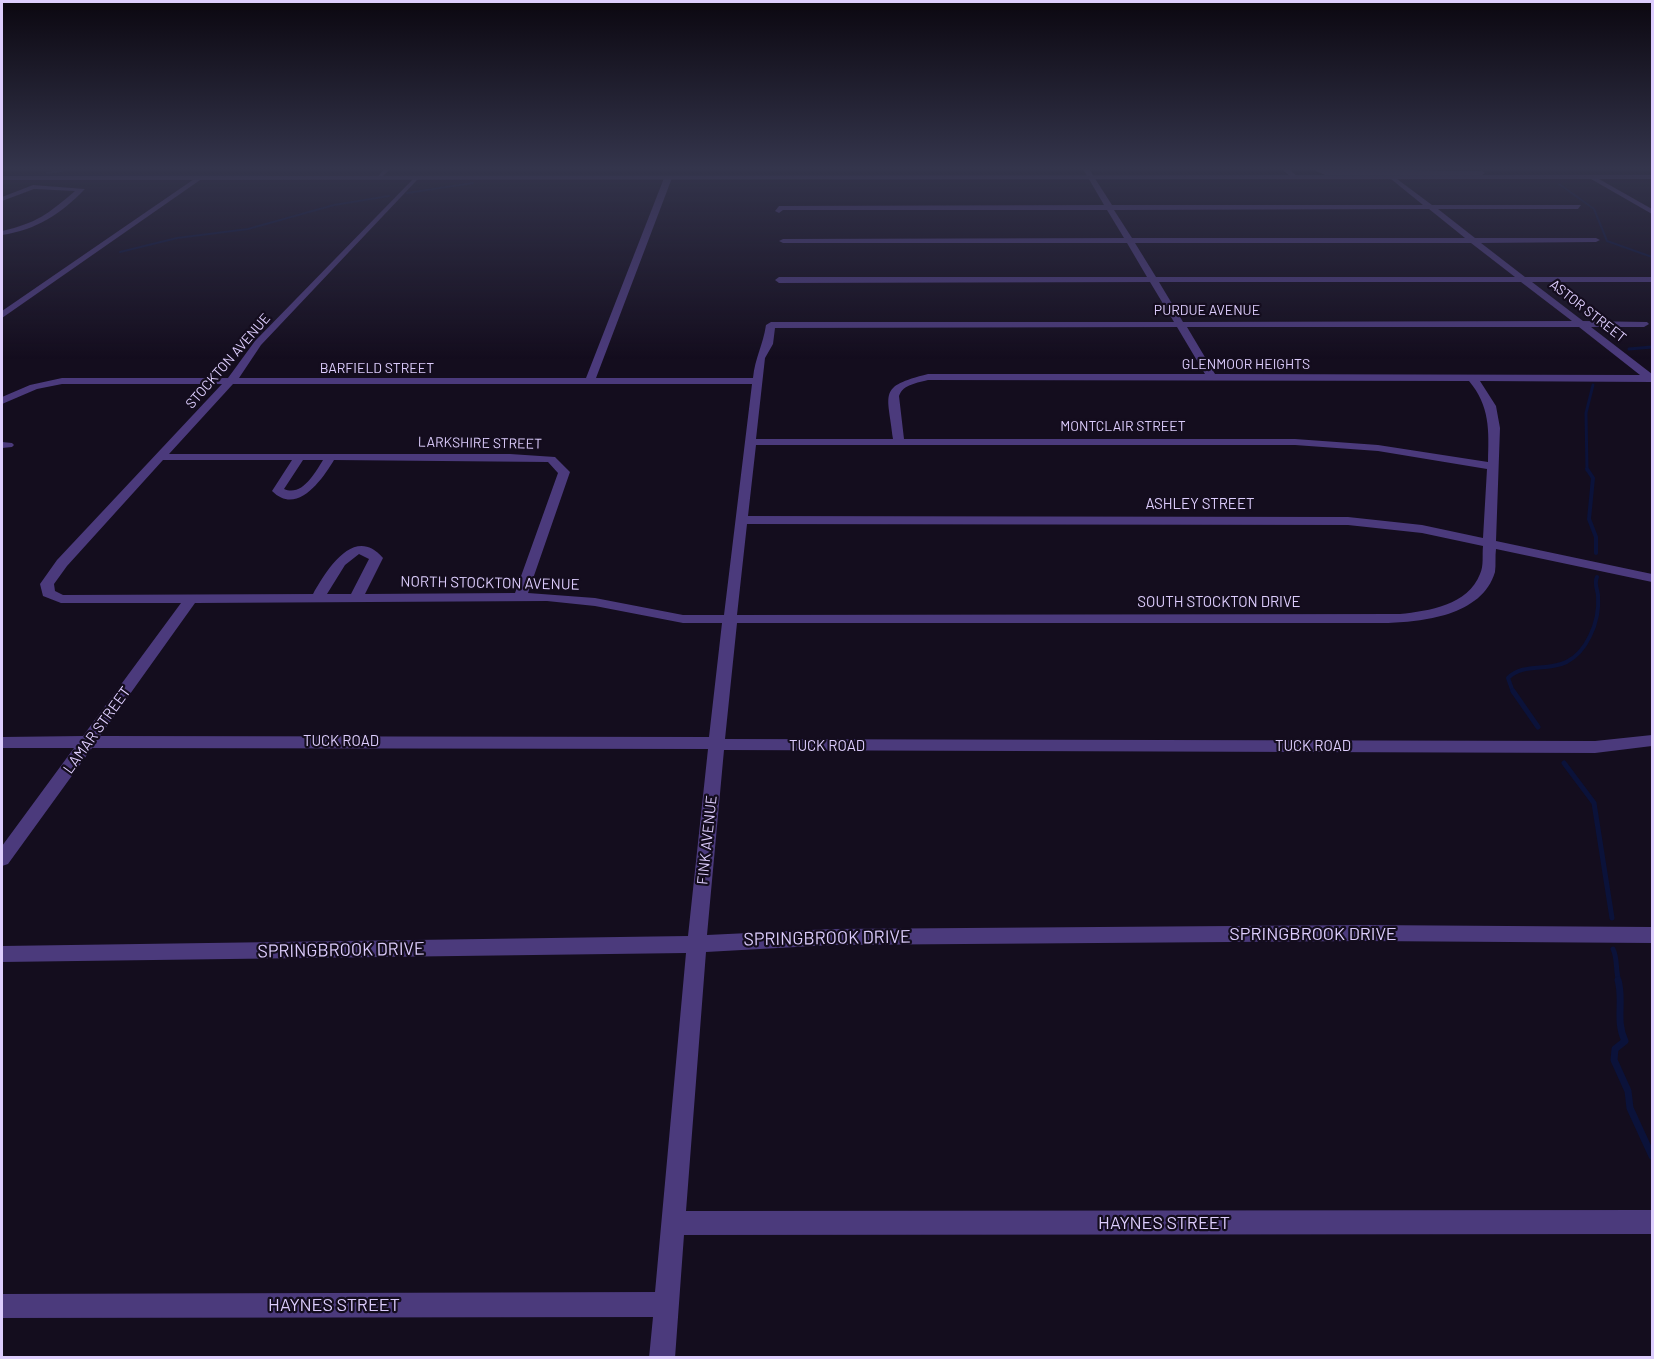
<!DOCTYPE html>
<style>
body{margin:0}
#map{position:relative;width:1654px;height:1359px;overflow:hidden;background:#140d1e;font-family:Barlow,sans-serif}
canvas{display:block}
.frame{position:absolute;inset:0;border:3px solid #ddcdfd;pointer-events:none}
</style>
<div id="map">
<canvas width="1654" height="1359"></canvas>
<div class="frame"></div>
</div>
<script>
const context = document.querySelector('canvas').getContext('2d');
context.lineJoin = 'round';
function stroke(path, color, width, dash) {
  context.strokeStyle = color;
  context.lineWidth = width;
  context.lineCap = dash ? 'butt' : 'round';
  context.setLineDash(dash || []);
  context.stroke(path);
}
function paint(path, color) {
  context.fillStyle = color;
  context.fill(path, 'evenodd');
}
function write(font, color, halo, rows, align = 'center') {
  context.font = font + ' Barlow,sans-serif';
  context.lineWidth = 4.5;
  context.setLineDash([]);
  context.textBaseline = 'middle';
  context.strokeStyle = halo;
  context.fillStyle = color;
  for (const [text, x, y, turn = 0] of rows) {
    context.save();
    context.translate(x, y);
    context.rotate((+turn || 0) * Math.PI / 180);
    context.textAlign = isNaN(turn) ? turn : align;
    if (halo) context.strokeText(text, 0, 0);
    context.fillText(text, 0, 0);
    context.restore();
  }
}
stroke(new Path2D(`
 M1101 169 1103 171
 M47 173 74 169
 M1559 184 1594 209 1607 241 1652 257
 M407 193 473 183
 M120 252 177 238 248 229 334 205 389 196`), '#0b123a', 2);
stroke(new Path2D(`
 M1629 349 1652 347
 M1587 470 1586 413 1593 385`), '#0b123a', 3);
stroke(new Path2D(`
 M1587 469 1593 478 1589 519 1596 537V553
 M1513 692 1508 678C1530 656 1567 684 1590 636 1596 624 1599 608 1598 595 1597 588 1594 583 1597 577`), '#0b123a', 4);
stroke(new Path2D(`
 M1513 691 1538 727
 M1564 763 1594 803 1612 918
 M1613 949C1618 959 1615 970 1619 982`), '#0b123a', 5);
stroke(new Path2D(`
 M1618 980C1624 1001 1615 1021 1625 1041L1615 1049 1614 1060 1628 1091 1630 1108 1652 1156`), '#0b123a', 7);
paint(new Path2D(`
 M384 169H390L380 179H376Z
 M1083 169H1089L1112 205H1423L1391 179 1393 176 1432 205H1581L1578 209H1438L1475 238H1596L1600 240 1596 242 1481 243 1525 277H1652V282H1532L1583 321 1647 322 1649 324 1644 327H1591L1652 374V382L1480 381 1496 406 1500 428 1496 541 1652 574V582L1496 549C1495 556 1496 565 1495 572 1482 616 1422 622 1385 623H737L725 739 1595 741 1652 735V746L1595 753 724 750 707 935 832 929 1365 925 1652 927V943L1365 941 832 945 706 952 686 1211 1652 1210V1234L684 1235 675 1358H649L653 1317 2 1318V1294L655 1292 686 953 2 962V946L688 936 708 749 92 748 8 864 2 866V846L74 748H2V737L83 736 181 603H61L43 596 40 584 57 560 222 384H62L37 389 2 404V397L30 385 62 378H228L255 341 416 176 418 179 261 345 239 378H586L664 178 668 176 672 178 596 378H753C755 358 763 345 766 325L771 322H1174L1150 282 779 283 775 280 779 277H1147L1127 243H783L779 241 783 239 1124 238 1107 210H783L779 213 775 211 779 206 1104 205ZM1429 209 1465 238H1132L1114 210ZM1135 243H1471L1515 277H1156ZM1159 282H1521L1572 321 1183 322ZM1177 327 1205 374H928C877 387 888 392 893 439H756L765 358 773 344 775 328ZM1187 327H1579L1640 375 1215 374ZM928 380 1469 381C1490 406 1489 430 1488 462L1378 445 1295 439H904L899 396C903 384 918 383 928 380ZM233 384H752L724 615H683L595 598 528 593 570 472 555 457 510 454H169ZM756 445H1295L1378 451 1487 469 1483 538 1422 525 1348 517 748 516ZM163 460H292L272 491C297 516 322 480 334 460L548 462 558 473 515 593 365 594 383 558C354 524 326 571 313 594L63 595 55 591 54 584 67 566ZM303 460H323C315 473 302 497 284 489ZM747 524 1348 525 1422 533 1483 546C1482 555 1484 566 1480 574 1468 605 1429 611 1400 614L737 615ZM359 554 369 559 351 594H327L345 565ZM547 601 595 606 683 623H722L709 737 100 736 195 603Z
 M1282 169H1289L1299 178 1293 179Z
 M1312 169 1482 171 1485 173 1482 175H1325Z
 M197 177 203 178 2 318V311Z
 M33 185 85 189C61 214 36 230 2 235V231C37 223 48 214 75 191L34 189 2 201V197Z
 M2 442 12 443 14 445 12 447 2 448Z`), '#4b3a7c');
paint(new Path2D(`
 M1652 175V179H1599L1652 209V214L1591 179 2 180V176Z`), '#4b3a7c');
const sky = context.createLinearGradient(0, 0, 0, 359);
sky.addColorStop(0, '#0b0710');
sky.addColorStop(0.47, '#34354c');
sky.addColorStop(1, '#34354c00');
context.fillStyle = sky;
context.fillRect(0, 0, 1654, 359);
write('14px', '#ddcdfd', '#140d1e', [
 ["PURDUE AVENUE",1207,310],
 ["ASTOR STREET",1588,311,38],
 ["STOCKTON AVENUE",228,361,-49],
 ["GLENMOOR HEIGHTS",1246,364],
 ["BARFIELD STREET",377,368],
 ["MONTCLAIR STREET",1123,426],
 ["LARKSHIRE STREET",480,443,1]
]);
write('15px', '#ddcdfd', '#140d1e', [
 ["ASHLEY STREET",1200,504],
 ["NORTH STOCKTON AVENUE",490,583,1],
 ["SOUTH STOCKTON DRIVE",1219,602],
 ["LAMAR STREET",97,730,-54],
 ["TUCK ROAD",341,741],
 ["TUCK ROAD",827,746],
 ["TUCK ROAD",1313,746],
 ["FINK AVENUE",707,840,-84]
]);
write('18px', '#ddcdfd', '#140d1e', [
 ["SPRINGBROOK DRIVE",1313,934],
 ["SPRINGBROOK DRIVE",827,938,-1],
 ["SPRINGBROOK DRIVE",341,950,-1],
 ["HAYNES STREET",1164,1223],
 ["HAYNES STREET",334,1305]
]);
</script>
